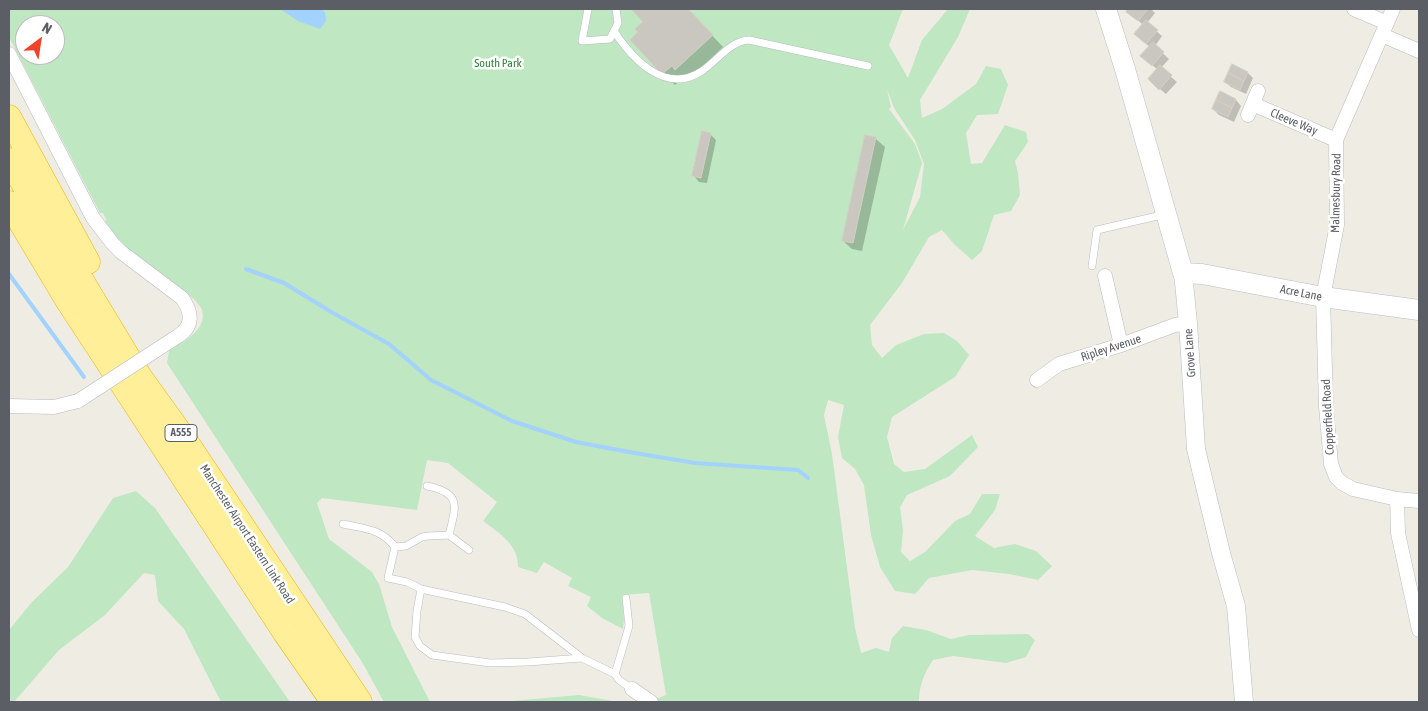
<!DOCTYPE html>
<style>
body{margin:0}
#map{position:relative;width:1428px;height:711px;overflow:hidden;background:#efede3;font-family:"Asap Condensed",sans-serif}
canvas{display:block}
.frame{position:absolute;inset:0;border:10px solid #5b5f65;pointer-events:none}
.north{position:absolute;left:15px;top:15px;width:50px;height:50px;box-sizing:border-box;background:#fff;border:1px solid #bdbfc1;border-radius:50%;rotate:31deg;font-size:14px;font-weight:700;line-height:20px;text-align:center;color:#5b5f65}
.north::after{content:'';display:block;margin:auto;width:18px;height:22px;background:#ef4329;clip-path:polygon(50% 0,100% 100%,50% 72%,0 100%)}
</style>
<div id="map">
<canvas width="1428" height="711"></canvas>
<div class="frame"></div>
<div class="north">N</div>
</div>
<script>
const context = document.querySelector('canvas').getContext('2d');
context.lineJoin = 'round';
function paint(path, color) {
  context.fillStyle = color;
  context.fill(path, 'evenodd');
}
function stroke(path, color, width, dash) {
  context.strokeStyle = color;
  context.lineWidth = width;
  context.lineCap = dash ? 'butt' : 'round';
  context.setLineDash(dash || []);
  context.stroke(path);
}
function write(font, color, halo, rows, align = 'center') {
  context.font = font + ' "Asap Condensed",sans-serif';
  context.lineWidth = 5;
  context.setLineDash([]);
  context.textBaseline = 'middle';
  context.strokeStyle = halo;
  context.fillStyle = color;
  for (const [text, x, y, turn = 0] of rows) {
    context.save();
    context.translate(x, y);
    context.rotate((+turn || 0) * Math.PI / 180);
    context.textAlign = isNaN(turn) ? turn : align;
    if (halo) context.strokeText(text, 0, 0);
    context.fillText(text, 0, 0);
    context.restore();
  }
}
paint(new Path2D(`
 M9 9H903L889 45 908 78 922 40 948 9H970L958 37 920 100 922 118 942 109 976 84 986 66 1001 69 1008 85 998 114 977 115 966 133 971 164 982 163 1005 125 1026 132 1028 142 1015 161 1018 173 1020 195 1011 211 994 215 982 251 972 260 954 244 942 230 929 237 902 283 870 325 872 345 882 358 896 345 924 334 944 333 957 341 969 355 955 377 892 417 887 437 894 464 904 472 925 469 972 435 978 447 950 476 907 495 900 507 903 530 901 552 910 561 925 552 955 521 970 514 982 494H1000L995 510 975 536 994 548 1015 544 1036 551 1052 566 1038 580 1009 574 972 570 929 578 915 594 895 591 880 567 871 535 864 485 855 469 842 458 838 437 844 405 828 400 824 415 832 454 855 628 861 653 876 648 889 652 892 638 903 626 926 630 951 639 969 635 1028 634 1035 640 1026 657 1006 663 953 656 933 660C924 673 919 686 919 702H649L666 695 649 593 622 595 624 619 623 629 602 618 587 606 591 597 568 586 572 578 544 562 537 573 518 567C519 545 499 533 483 521L497 502 448 463 427 460 417 510 322 498 317 503 329 539 372 572 379 584 392 627 430 702H384L362 662 167 363 169 351C182 342 208 330 202 310 201 307 197 303 195 300L121 244 108 225 105 222 106 219 103 213H100L9 37ZM25 25H55V55H25ZM887 89 894 108 915 140 924 164 920 197 903 230 922 163 915 144 889 109 891 107Z
 M136 491 155 508 290 702H221L184 629 158 601 155 575 144 573 105 615 59 650 14 702H9V630L32 602 68 567 113 498Z
 M579 695 618 702H501Z`), '#bfe7c1');
paint(new Path2D(`
 M280 9H322L325 12 326 21 320 29 298 21Z`), '#a3d2ff');
paint(new Path2D(`
 M635 9H687L723 47 688 80 684 77 675 85 663 73 640 32 644 22 633 10Z
 M1130 9H1151L1155 13 1147 23 1162 36 1155 46 1169 59 1161 68 1177 82 1166 94 1155 85 1158 70 1146 60 1150 47 1141 40 1143 25 1128 11Z
 M1248 73 1253 78 1246 94 1231 87 1225 82Z
 M1221 93 1236 100 1241 106 1234 122 1219 115 1213 109Z
 M710 134 716 140 707 183 699 182 694 176Z
 M866 137 876 139 885 147 862 251 852 249 843 241Z`), '#0003');
stroke(new Path2D(`
 M246 269 284 283 333 313 389 344 431 380 512 421 576 442 629 452 695 463 798 470 808 478
 M9 274 84 377`), '#a3d2ff', 4);
const building = new Path2D(`
 M633 9H688L713 35 675 70 672 66 662 74 630 40 638 32 635 29 643 22 632 10Z
 M1128 9H1148L1138 21 1126 12Z
 M1146 20 1158 30 1146 44 1134 34Z
 M1153 42 1164 52 1152 66 1140 56Z
 M1232 64 1248 72 1244 81 1228 73Z
 M1160 65 1172 75 1159 90 1148 79Z
 M1228 73 1244 81 1240 90 1224 82Z
 M1220 91 1236 99 1232 108 1216 100Z
 M1216 100 1232 108 1228 117 1212 109Z
 M702 131 711 133 701 178 692 176Z
 M865 135 876 137 853 243 842 241Z`);
paint(building, '#cac7c0');
stroke(building, '#d4cfc1', 1);
const service = new Path2D(`
 M588 9 582 41 610 39 618 23 616 9
 M614 31C633 60 666 95 702 71 717 61 730 41 749 40L868 66
 M1092 266 1097 230 1166 214
 M343 524C365 529 380 528 395 547L388 578 407 582 421 589
 M449 535 469 550
 M395 547 406 546 422 537 428 536 449 535C456 506 462 493 427 486
 M582 658 528 662 490 663 432 655 420 646 415 637 417 611 421 589 505 607 525 614 582 658 615 674 619 680 632 689
 M615 674 629 626 626 598`);
const minor = new Path2D(`
 M1354 9 1387 23
 M1393 9 1336 140 1337 225 1323 297 1326 406 1331 464 1336 477 1342 483 1353 489 1397 499 1419 501
 M1382 35 1419 51
 M9 54 93 218 113 244 121 252 182 298C192 312 194 326 178 336
 M1253 104 1336 140
 M1248 115 1258 91
 M1105 276 1121 345
 M1037 380 1059 364 1121 345 1175 325 1188 323
 M9 406 54 407 78 401
 M1397 499 1398 533 1419 630
 M632 689 651 702`);
const tertiary = new Path2D(`
 M1183 273 1188 323 1196 449 1221 553 1236 606 1244 702`);
const secondary = new Path2D(`
 M1106 9 1125 69 1183 273 1202 274 1323 297 1419 310`);
const trunk = new Path2D(`
 M9 117 88 262
 M9 160 140 377 179 431 360 702
 M9 203 69 303 285 633 333 702`);
stroke(service, '#b8bbc0', 8);
stroke(minor, '#b8bbc0', 15);
stroke(tertiary, '#b8bbc0', 19);
stroke(secondary, '#b9bcc2', 21);
stroke(trunk, '#f2b300', 25);
stroke(service, '#fff', 7);
stroke(minor, '#fff', 14);
stroke(tertiary, '#fff', 18);
stroke(secondary, '#fff', 20);
stroke(trunk, '#ffef99', 24);
const minorBridge = new Path2D(`
 M78 401 178 336`);
stroke(minorBridge, '#b8bbc0', 15, []);
stroke(minorBridge, '#fff', 14);
for (const [x, y, w] of [
 [181,433,32]
]) {
  const box = new Path2D();
  box.roundRect(x - w / 2, y - 8.5, w, 17, 4);
  context.fillStyle = '#fff';
  context.fill(box);
  stroke(box, '#5b5f65', 1);
}
write('bold 11px', '#5b5f65', null, [
 ["A555",181,433]
]);
write('12px', '#31863a', '#fff', [
 ["South Park",498,63]
]);
write('12px', '#5b5f65', '#fff', [
 ["Cleeve Way",1294,122,23],
 ["Malmesbury Road",1336,193,-89],
 ["Acre Lane",1301,293,11],
 ["Ripley Avenue",1111,348,-18],
 ["Grove Lane",1190,353,-94],
 ["Copperfield Road",1328,417,-93],
 ["Manchester Airport Eastern Link Road",247,534,57]
]);
</script>
